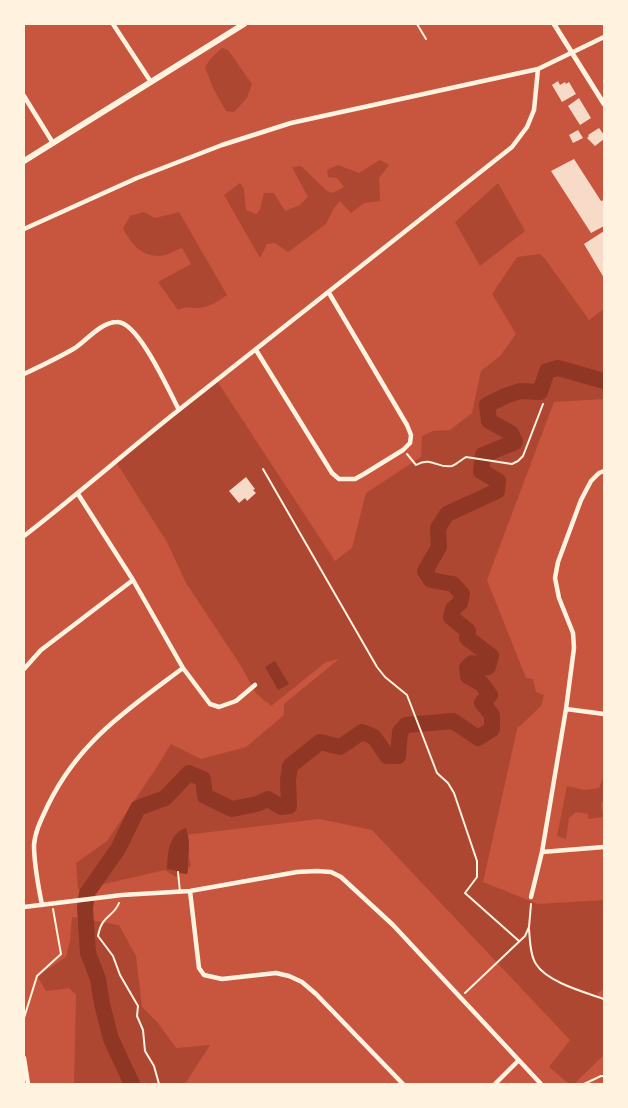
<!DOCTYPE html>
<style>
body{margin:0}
#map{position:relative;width:628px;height:1108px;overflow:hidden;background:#c8553d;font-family:Manrope,sans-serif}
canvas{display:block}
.frame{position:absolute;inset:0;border:25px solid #fff3e0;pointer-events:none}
</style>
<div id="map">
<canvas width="628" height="1108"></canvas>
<div class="frame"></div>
</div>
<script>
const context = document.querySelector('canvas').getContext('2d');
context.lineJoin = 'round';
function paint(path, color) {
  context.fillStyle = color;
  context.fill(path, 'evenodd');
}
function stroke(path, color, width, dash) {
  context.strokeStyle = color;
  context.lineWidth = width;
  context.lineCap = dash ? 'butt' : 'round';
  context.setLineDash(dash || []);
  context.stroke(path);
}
paint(new Path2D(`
 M222 48 228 50 252 84 247 98 234 112 226 111 213 88 205 67 211 58Z
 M380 160 389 165 379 178 380 201 364 203 351 213 340 201 334 208 326 224 288 252 275 243 267 244 260 258 224 195 240 183 244 189 246 210 256 214 260 210 264 193H274L285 211 300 205 308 197 292 167 301 166 327 191 333 193 344 187 337 178 328 177 327 170 338 165 359 173Z
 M498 183 525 231 480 266 455 222Z
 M144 212 155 218 179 212 227 295C217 302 210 307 198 308 190 308 185 306 178 310L158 282 191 264 182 248C176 250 166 256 160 256 140 256 132 244 123 229L130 216Z
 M540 254 545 259 589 320 604 309V399L554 402 487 580 526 678 533 679 536 692 544 695 541 706 519 727 518 725 483 882 538 904 604 900V989L597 993 604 1003V1055L574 1084H569L549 1067 570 1040 372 830 319 819 185 835 191 866 176 877 165 870 78 890 76 863 107 841 157 767 171 744 201 759 246 747 284 715V704L339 659 326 662 271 706 268 702 267 703 256 693 241 666 186 583 167 542 116 462 217 381 335 561 352 548 366 493 421 457 422 436 433 431 450 430 472 413 481 371 500 356 516 334 492 294 517 257Z
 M604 776V801L601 803 603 817 588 819V814L576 812 569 818 566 839 557 836 567 786 585 790 599 788Z
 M72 917 119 925 136 956 142 1007 158 1023 176 1048 210 1045 185 1084H74L76 995 69 988 46 991 37 976 66 957 70 941Z`), '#ae4732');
paint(new Path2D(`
 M275 661 289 684 278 690 265 667Z
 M186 828C192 846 187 854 188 871L187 874C180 874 174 869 167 869 168 853 168 834 186 828Z`), '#8f3625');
stroke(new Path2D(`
 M132 1084 111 1039 102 1004 98 979 88 953 85 908 87 893 118 849 138 808 165 798 189 773 203 779 205 796 232 809 257 804 268 799 281 807 289 806 288 780 290 766 320 742 340 747 362 732 374 737 387 756H398L400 732 406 725 453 721 478 738 492 729V715L482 703 490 695 482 684 468 676 467 668 472 663 484 668 488 667 491 656 467 638 468 631 451 617 453 609 460 603 462 594 453 584 431 580 425 571 439 547 438 528 447 514 497 491 498 481 481 471 483 455 515 442 511 433 489 421 487 405 505 396 520 391 540 392 547 371 558 368 604 381`), '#8f3625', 16);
paint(new Path2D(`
 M558 81 560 85 565 82 566 84 569 82 576 94 562 102 552 85Z
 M579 98 591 118 580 125 568 106Z
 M599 128 604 135V139L595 146 587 138 589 136 588 135Z
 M578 130 583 138 573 143 569 135Z
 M574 159 601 201 604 200V226L591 233 551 171Z
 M604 231V278L584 244Z
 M246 477 255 489 253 490 256 493 247 501 245 498 239 503 229 491Z`), '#f7dbc8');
stroke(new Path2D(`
 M407 454 416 465C432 456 438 469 452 466 457 464 461 460 466 457L512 464 518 461 523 456 543 404
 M263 469 377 667 385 677 407 695 437 773 448 783 454 793 477 861V877L465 893 519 941
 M119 903C113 918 102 914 98 936L113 956 120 975 138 1006 137 1016 143 1030 145 1051 154 1066 159 1084
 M529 929C530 940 530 955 536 964 547 982 584 992 604 999
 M465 993 525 936 529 927 531 904
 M24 1018 37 976 61 954 53 909
 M584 1084 601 1076H604`), '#fff3e0', 2);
stroke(new Path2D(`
 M417 24 426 39
 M178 872 180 892`), '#fff3e0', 2);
stroke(new Path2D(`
 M113 24 151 82
 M24 96 53 143
 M24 229 137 178 222 145 291 123 538 69 604 37
 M256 350 332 473 339 479H355L364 474 403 450 410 443 411 435 407 425 329 293
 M24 374C41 366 58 358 75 348 87 340 101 322 117 322 138 321 169 391 179 410
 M78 494 133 580 183 668 210 704 219 707 236 701 255 685
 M24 536C77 495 127 451 180 409 290 321 402 235 512 147L527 127 534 110 538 69
 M24 669 41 650 133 580
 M566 709 604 714
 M542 852 604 847
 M190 891 199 968 204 975 222 979 276 973 289 976 302 982 316 994 403 1084
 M531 897 542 852 566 709 574 648 573 633 559 598 555 578 558 562 581 500 591 481 599 473 604 471
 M42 905C38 885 34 865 34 845 35 831 42 818 48 805 79 741 128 709 183 668
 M24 907 122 895 190 891 297 872 317 871 331 872 341 877 393 925 541 1084
 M24 1058 28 1084
 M495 1084 518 1061`), '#fff3e0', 4.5);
stroke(new Path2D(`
 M554 24 604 104`), '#fff3e0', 5);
stroke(new Path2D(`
 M24 161 244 24`), '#fff3e0', 6);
</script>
